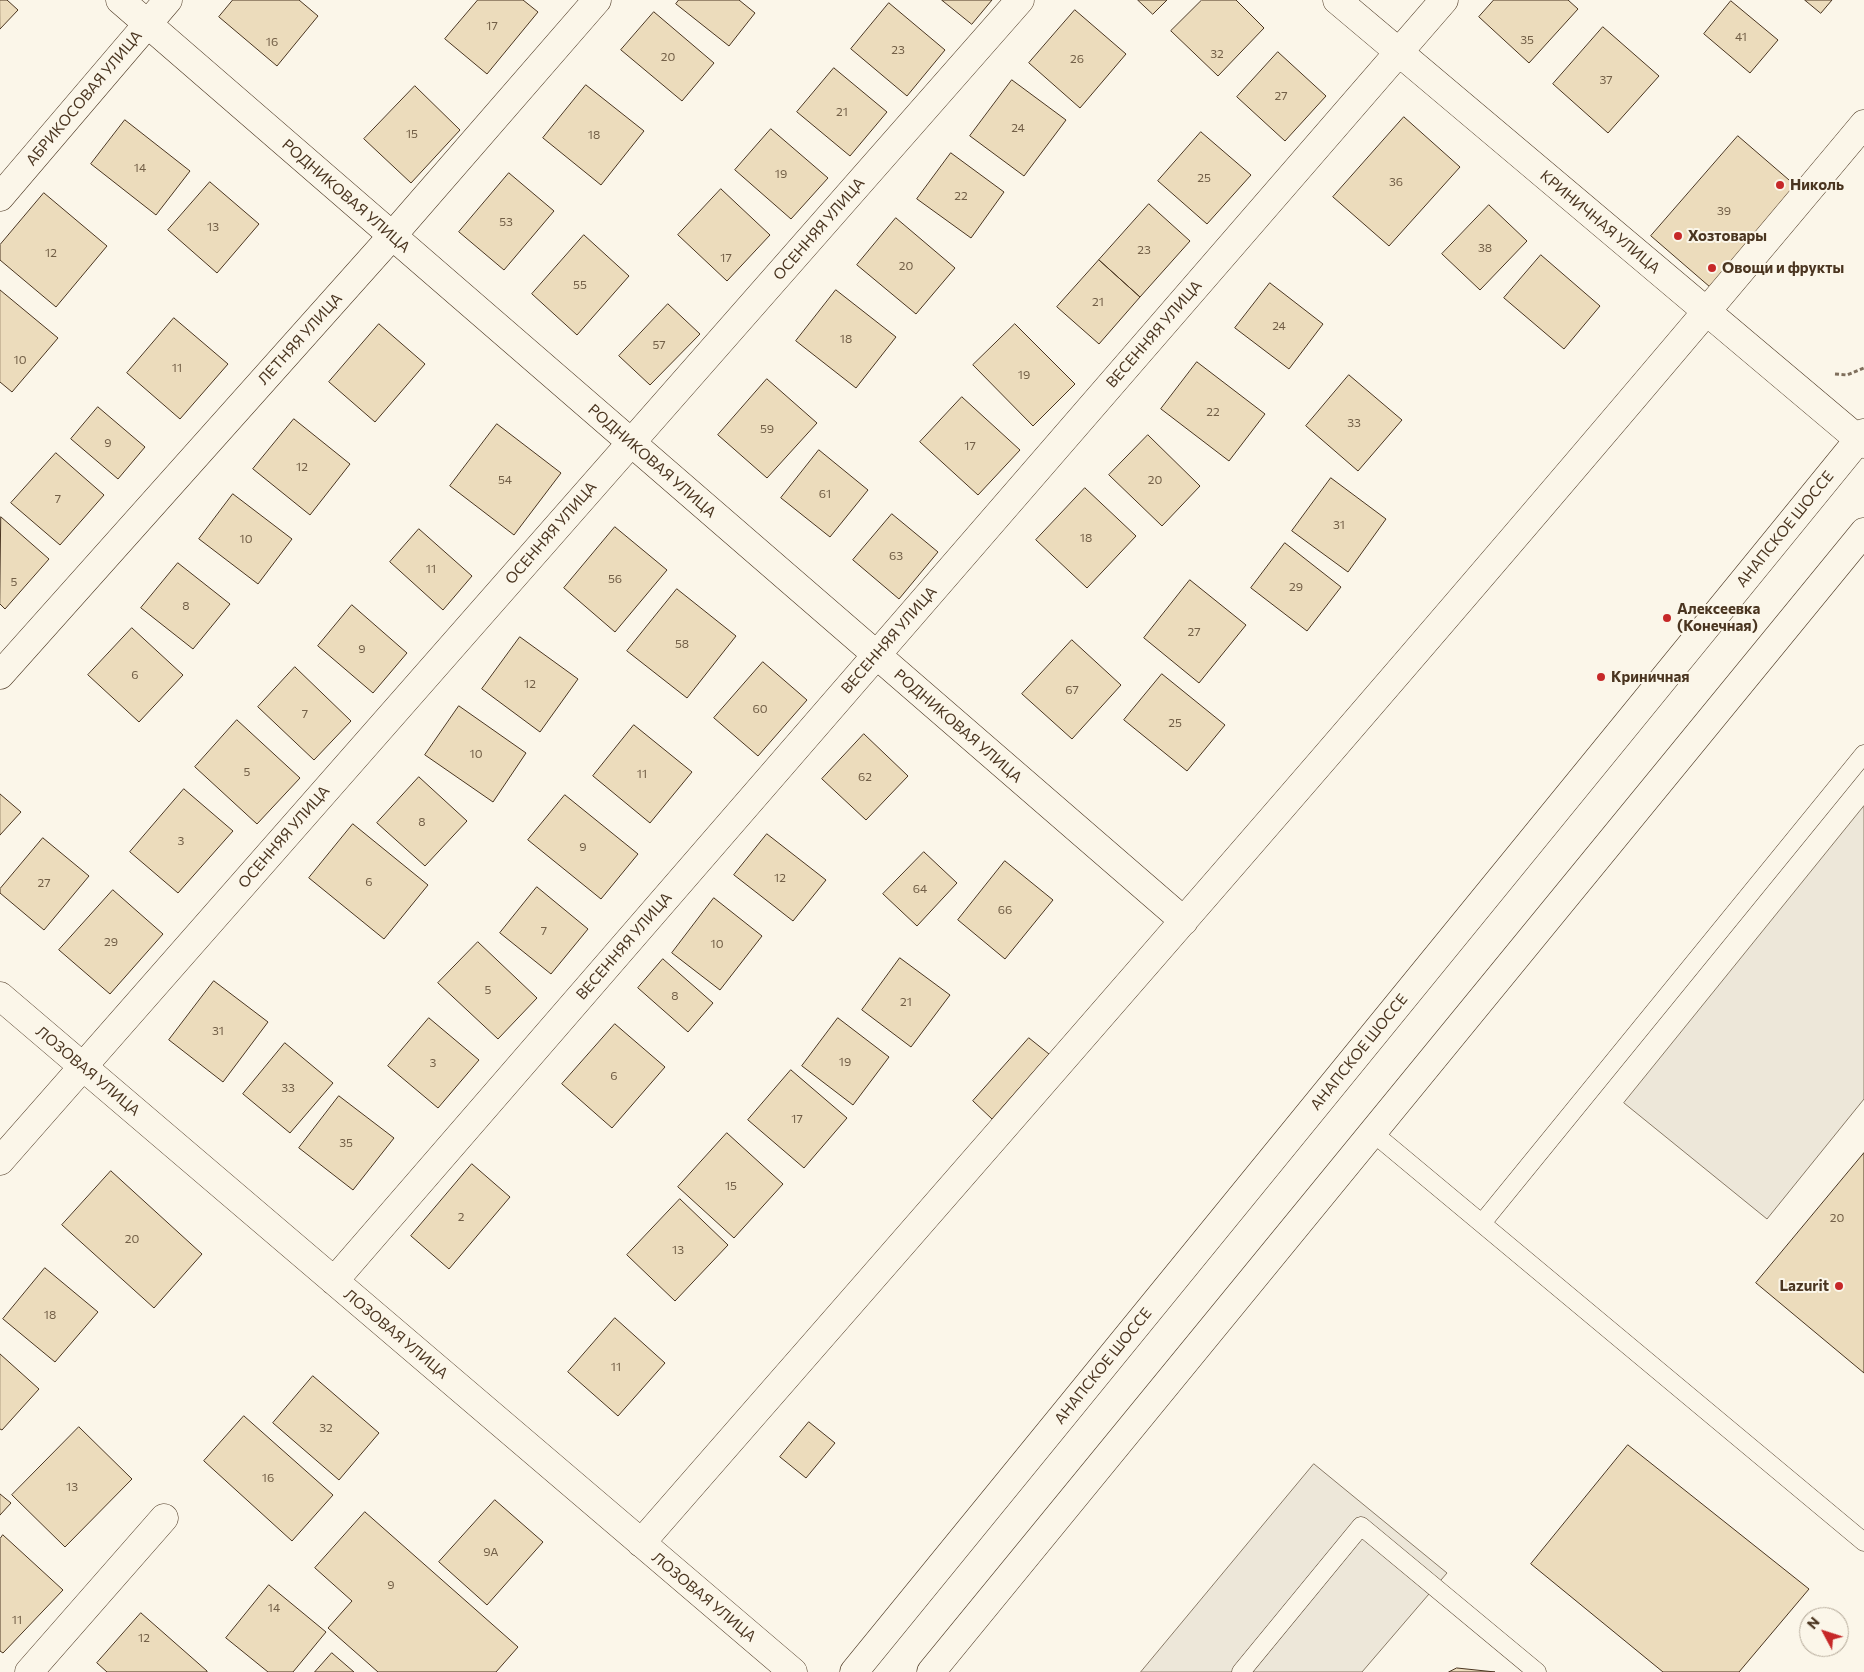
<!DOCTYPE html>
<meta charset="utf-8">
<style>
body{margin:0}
#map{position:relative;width:1864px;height:1672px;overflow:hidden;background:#fbf6e9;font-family:Commissioner,sans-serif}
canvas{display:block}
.north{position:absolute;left:1799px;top:1607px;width:50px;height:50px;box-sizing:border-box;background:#fbf6e9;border:1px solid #b4a999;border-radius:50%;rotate:310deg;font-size:14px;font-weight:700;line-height:20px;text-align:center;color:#4a3520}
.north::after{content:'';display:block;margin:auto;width:18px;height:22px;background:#c62828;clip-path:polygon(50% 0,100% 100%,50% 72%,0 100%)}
</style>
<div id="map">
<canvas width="1864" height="1672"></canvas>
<div class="north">N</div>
</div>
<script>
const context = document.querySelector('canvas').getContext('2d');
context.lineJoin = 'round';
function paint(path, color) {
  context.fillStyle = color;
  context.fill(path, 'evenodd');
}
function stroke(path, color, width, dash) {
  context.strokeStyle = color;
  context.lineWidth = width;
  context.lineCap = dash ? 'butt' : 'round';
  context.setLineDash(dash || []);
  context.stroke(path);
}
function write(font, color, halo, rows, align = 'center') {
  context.font = font + ' Commissioner,sans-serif';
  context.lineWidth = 4;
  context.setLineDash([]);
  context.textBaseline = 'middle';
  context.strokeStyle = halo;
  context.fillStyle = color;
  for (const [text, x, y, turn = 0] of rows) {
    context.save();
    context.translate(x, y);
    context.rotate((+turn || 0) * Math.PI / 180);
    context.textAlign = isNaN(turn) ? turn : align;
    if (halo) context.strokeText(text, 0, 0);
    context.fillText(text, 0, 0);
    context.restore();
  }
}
const parking = new Path2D(`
 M1864 806V1099L1767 1219 1624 1103Z
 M1314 1464 1447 1573 1362 1672H1141Z`);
paint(parking, '#ede7d9');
stroke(parking, '#887966', 1);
const building = new Path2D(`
 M0 0H7L18 10 0 29Z
 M233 0H299L318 16 277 66 219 17Z
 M478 0H523L538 12 487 74 445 39Z
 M679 0H739L755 13 729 46 676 4Z
 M942 0H992L972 24Z
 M1138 0H1167L1153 14Z
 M1202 0H1236L1264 28 1218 76 1171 31Z
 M1494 0H1568L1578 9 1529 63 1479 17Z
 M1805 0H1832L1821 13Z
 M1731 1 1778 40 1750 73 1704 34Z
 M889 3 945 50 907 96 851 49Z
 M1075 10 1126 54 1080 108 1029 63Z
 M654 12 714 63 682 101 621 50Z
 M1603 27 1659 76 1608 133 1553 84Z
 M1278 52 1326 96 1285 141 1237 97Z
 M834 68 887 112 850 156 797 112Z
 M1012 80 1066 120 1024 176 970 136Z
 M586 85 644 131 601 185 543 138Z
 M415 86 460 130 411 183 364 139Z
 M1404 117 1460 167 1389 246 1333 197Z
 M125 120 190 171 156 215 91 164Z
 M771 129 828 178 791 219 735 170Z
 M1201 132 1251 175 1207 224 1158 181Z
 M1738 136 1796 186 1710 287 1651 236Z
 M951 153 1004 192 971 238 917 199Z
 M509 173 554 211 504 270 459 232Z
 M210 182 259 224 217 273 168 230Z
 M721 189 770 235 727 281 678 235Z
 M44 193 107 246 56 307 0 260V245Z
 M1149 204 1190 241 1140 297 1099 260Z
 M1489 205 1527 241 1480 290 1442 254Z
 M896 218 955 268 916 314 857 265Z
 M584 235 629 276 577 335 532 294Z
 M1541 255 1600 306 1564 349 1504 298Z
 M1099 260 1140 297 1099 344 1057 307Z
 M1270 283 1323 324 1289 369 1235 328Z
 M0 290 58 338 12 392 0 382Z
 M836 290 896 337 856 388 796 341Z
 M668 304 700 334 650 385 619 356Z
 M174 318 228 364 180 419 127 373Z
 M379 324 425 364 375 422 329 382Z
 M1015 324 1075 384 1033 426 973 365Z
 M1197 362 1265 414 1229 461 1161 409Z
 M1349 375 1402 420 1358 471 1306 426Z
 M767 379 817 423 767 478 718 435Z
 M962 397 1020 450 978 495 920 442Z
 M98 407 145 447 118 479 71 439Z
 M294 419 350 464 310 515 253 469Z
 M497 424 561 473 514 535 450 486Z
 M1148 435 1200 486 1162 526 1109 475Z
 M819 450 868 490 830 537 781 498Z
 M56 453 104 495 60 545 11 503Z
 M1331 478 1386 519 1348 572 1292 531Z
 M1085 488 1136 536 1087 588 1036 540Z
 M233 494 292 539 258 584 199 539Z
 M892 514 938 552 899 599 853 560Z
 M1 517 49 559 5 609 0 604Z
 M615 527 667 570 615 632 564 588Z
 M419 529 472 576 443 610 390 562Z
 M1285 543 1341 587 1307 631 1251 588Z
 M178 563 230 604 193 649 141 608Z
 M1190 580 1246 625 1199 683 1144 638Z
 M677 589 736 636 687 698 627 651Z
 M352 605 407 653 373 693 318 646Z
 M132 628 183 675 139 722 88 675Z
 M520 637 578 679 540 732 482 689Z
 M1072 640 1121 685 1072 739 1022 694Z
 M763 662 807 700 758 756 714 718Z
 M295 667 351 721 314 760 258 707Z
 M1162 674 1225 725 1187 771 1124 720Z
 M459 706 526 753 493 802 425 755Z
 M237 720 300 778 257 824 195 767Z
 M634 725 692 772 650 823 593 776Z
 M864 734 908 776 866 820 822 779Z
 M419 777 467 821 425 866 377 823Z
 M184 789 233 831 178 893 130 852Z
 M0 794 21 812 0 835Z
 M565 795 638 854 601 899 528 840Z
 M353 824 428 885 384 939 309 878Z
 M767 834 826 880 793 921 734 875Z
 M43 838 89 876 44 930 0 893V889Z
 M924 852 957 883 917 926 883 894Z
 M1005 861 1053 900 1005 959 958 920Z
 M537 887 588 929 551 974 500 933Z
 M113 890 163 934 110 994 59 950Z
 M714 898 762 936 720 990 672 953Z
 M478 942 537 998 498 1039 438 983Z
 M900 958 950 995 911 1047 862 1010Z
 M663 959 713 1003 688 1032 638 988Z
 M214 981 268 1022 223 1082 169 1040Z
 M429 1018 479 1060 438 1108 388 1066Z
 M838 1018 889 1057 853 1105 802 1066Z
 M615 1024 665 1067 612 1128 562 1084Z
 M1029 1038 1049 1054 992 1119 973 1101Z
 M285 1043 333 1083 290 1133 243 1094Z
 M791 1070 847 1118 804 1168 748 1120Z
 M339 1096 394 1138 353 1190 299 1148Z
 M727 1133 783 1184 734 1238 678 1187Z
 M1864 1153V1373L1756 1283Z
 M472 1164 510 1197 449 1269 411 1236Z
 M111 1171 202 1254 154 1308 62 1225Z
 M680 1199 728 1245 675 1301 627 1255Z
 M45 1268 98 1312 55 1362 3 1319Z
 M615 1318 665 1363 618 1416 568 1372Z
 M0 1354 39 1389 2 1430 0 1429Z
 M313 1376 379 1433 339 1480 273 1423Z
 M244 1416 333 1495 292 1541 204 1461Z
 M809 1422 835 1443 806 1478 780 1457Z
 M79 1427 132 1479 65 1547 12 1495Z
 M1628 1445 1809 1589 1739 1672H1663L1531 1564Z
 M0 1494 11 1503 0 1515Z
 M495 1500 543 1542 487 1605 439 1562Z
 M365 1512 518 1647 496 1672H378L328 1628 352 1601 315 1568Z
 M3 1535 63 1590 3 1653 0 1651V1539Z
 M269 1585 326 1632 293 1672H268L226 1638Z
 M141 1613 207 1671V1672H107L97 1663Z
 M332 1653 354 1672H315Z
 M1457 1668 1495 1672H1449Z`);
paint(building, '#ecdcbc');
stroke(building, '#4a3520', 1);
const lane = new Path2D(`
 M1372 1132 1864 1542
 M1482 1223 1864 754
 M1241 1672 1361 1526 1537 1672`);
const street = new Path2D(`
 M120 0 1184 921
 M1337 0 1864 444
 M0 197 168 0
 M0 675 392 236 597 0
 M0 996 793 1672
 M0 1161 1020 0
 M334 1281 1444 0
 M641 1543C1052 1072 1464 603 1864 124
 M29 1672 164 1518`);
const primary = new Path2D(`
 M854 1672 1864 433
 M931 1672 1864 532`);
stroke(lane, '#4a3520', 19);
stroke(street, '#4a3520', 29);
stroke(primary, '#4a3520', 29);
stroke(new Path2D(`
 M1835 374 1847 375 1864 368`), '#7f6f5c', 3, [4, 2.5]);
stroke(lane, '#fbf6e9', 18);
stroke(street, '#fbf6e9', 28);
stroke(primary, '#fbf6e9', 28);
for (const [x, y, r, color] of [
 [1780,185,5,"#c62828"],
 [1678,236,5,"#c62828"],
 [1712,268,5,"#c62828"],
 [1667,618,5,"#c62828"],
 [1601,677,5,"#c62828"],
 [1839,1286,5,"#c62828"]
]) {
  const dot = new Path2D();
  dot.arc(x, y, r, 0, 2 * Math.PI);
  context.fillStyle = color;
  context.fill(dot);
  stroke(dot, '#fbf6e9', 2);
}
write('12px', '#725f47', null, [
 ["17",492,26],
 ["41",1741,37],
 ["35",1527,40],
 ["16",272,42],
 ["23",898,50],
 ["32",1217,54],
 ["20",668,57],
 ["26",1077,59],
 ["37",1606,80],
 ["27",1281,96],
 ["21",842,112],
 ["24",1018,128],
 ["15",412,134],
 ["18",594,135],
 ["14",140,168],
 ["19",781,174],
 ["25",1204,178],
 ["36",1396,182],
 ["22",961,196],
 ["39",1724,211],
 ["53",506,222],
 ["13",213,227],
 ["38",1485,248],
 ["23",1144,250],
 ["12",51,253],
 ["17",726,258],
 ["20",906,266],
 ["55",580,285],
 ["21",1098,302],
 ["24",1279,326],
 ["18",846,339],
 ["57",659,345],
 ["10",20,360],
 ["11",177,368],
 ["19",1024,375],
 ["22",1213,412],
 ["33",1354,423],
 ["59",767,429],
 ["9",108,443],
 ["17",970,446],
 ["12",302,467],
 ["54",505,480],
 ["20",1155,480],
 ["61",825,494],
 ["7",58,499],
 ["31",1339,525],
 ["18",1086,538],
 ["10",246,539],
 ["63",896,556],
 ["11",431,569],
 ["56",615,579],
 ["5",14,582],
 ["29",1296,587],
 ["8",186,606],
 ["27",1194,632],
 ["58",682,644],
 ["9",362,649],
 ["6",135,675],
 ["12",530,684],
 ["67",1072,690],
 ["60",760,709],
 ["7",305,714],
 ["25",1175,723],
 ["10",476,754],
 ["5",247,772],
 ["11",642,774],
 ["62",865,777],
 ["8",422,822],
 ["3",181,841],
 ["9",583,847],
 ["12",780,878],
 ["6",369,882],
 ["27",44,883],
 ["64",920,889],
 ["66",1005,910],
 ["7",544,931],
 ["29",111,942],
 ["10",717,944],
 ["5",488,990],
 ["8",675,996],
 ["21",906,1002],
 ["31",218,1031],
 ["19",845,1062],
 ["3",433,1063],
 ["6",614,1076],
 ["33",288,1088],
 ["17",797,1119],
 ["35",346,1143],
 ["15",731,1186],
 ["2",461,1217],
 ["20",1837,1218],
 ["20",132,1239],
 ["13",678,1250],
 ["18",50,1315],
 ["11",616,1367],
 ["32",326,1428],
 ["16",268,1478],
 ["13",72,1487],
 ["9А",491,1552],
 ["9",391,1585],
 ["14",274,1608],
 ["11",17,1620],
 ["12",144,1638]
]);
write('15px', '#4a3520', '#fbf6e9', [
 ["АБРИКОСОВАЯ УЛИЦА",84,98,-50],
 ["РОДНИКОВАЯ УЛИЦА",346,196,41],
 ["КРИНИЧНАЯ УЛИЦА",1600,222,40],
 ["ОСЕННЯЯ УЛИЦА",819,229,-49],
 ["ВЕСЕННЯЯ УЛИЦА",1154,334,-49],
 ["ЛЕТНЯЯ УЛИЦА",300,339,-48],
 ["РОДНИКОВАЯ УЛИЦА",652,461,41],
 ["АНАПСКОЕ ШОССЕ",1785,529,-51],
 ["ОСЕННЯЯ УЛИЦА",551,533,-49],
 ["ВЕСЕННЯЯ УЛИЦА",889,640,-49],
 ["РОДНИКОВАЯ УЛИЦА",958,726,41],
 ["ОСЕННЯЯ УЛИЦА",284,837,-49],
 ["ВЕСЕННЯЯ УЛИЦА",624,946,-49],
 ["АНАПСКОЕ ШОССЕ",1359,1052,-51],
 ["ЛОЗОВАЯ УЛИЦА",88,1071,40],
 ["ЛОЗОВАЯ УЛИЦА",396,1334,40],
 ["АНАПСКОЕ ШОССЕ",1103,1366,-51],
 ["ЛОЗОВАЯ УЛИЦА",704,1597,40]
]);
write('bold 15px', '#4a3520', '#fbf6e9', [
 ["Николь",1790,185],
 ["Хозтовары",1688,236],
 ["Овощи и фрукты",1722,268],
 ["Алексеевка",1677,609],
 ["(Конечная)",1677,626],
 ["Криничная",1611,677],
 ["Lazurit",1829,1286,"right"]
], 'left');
</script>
